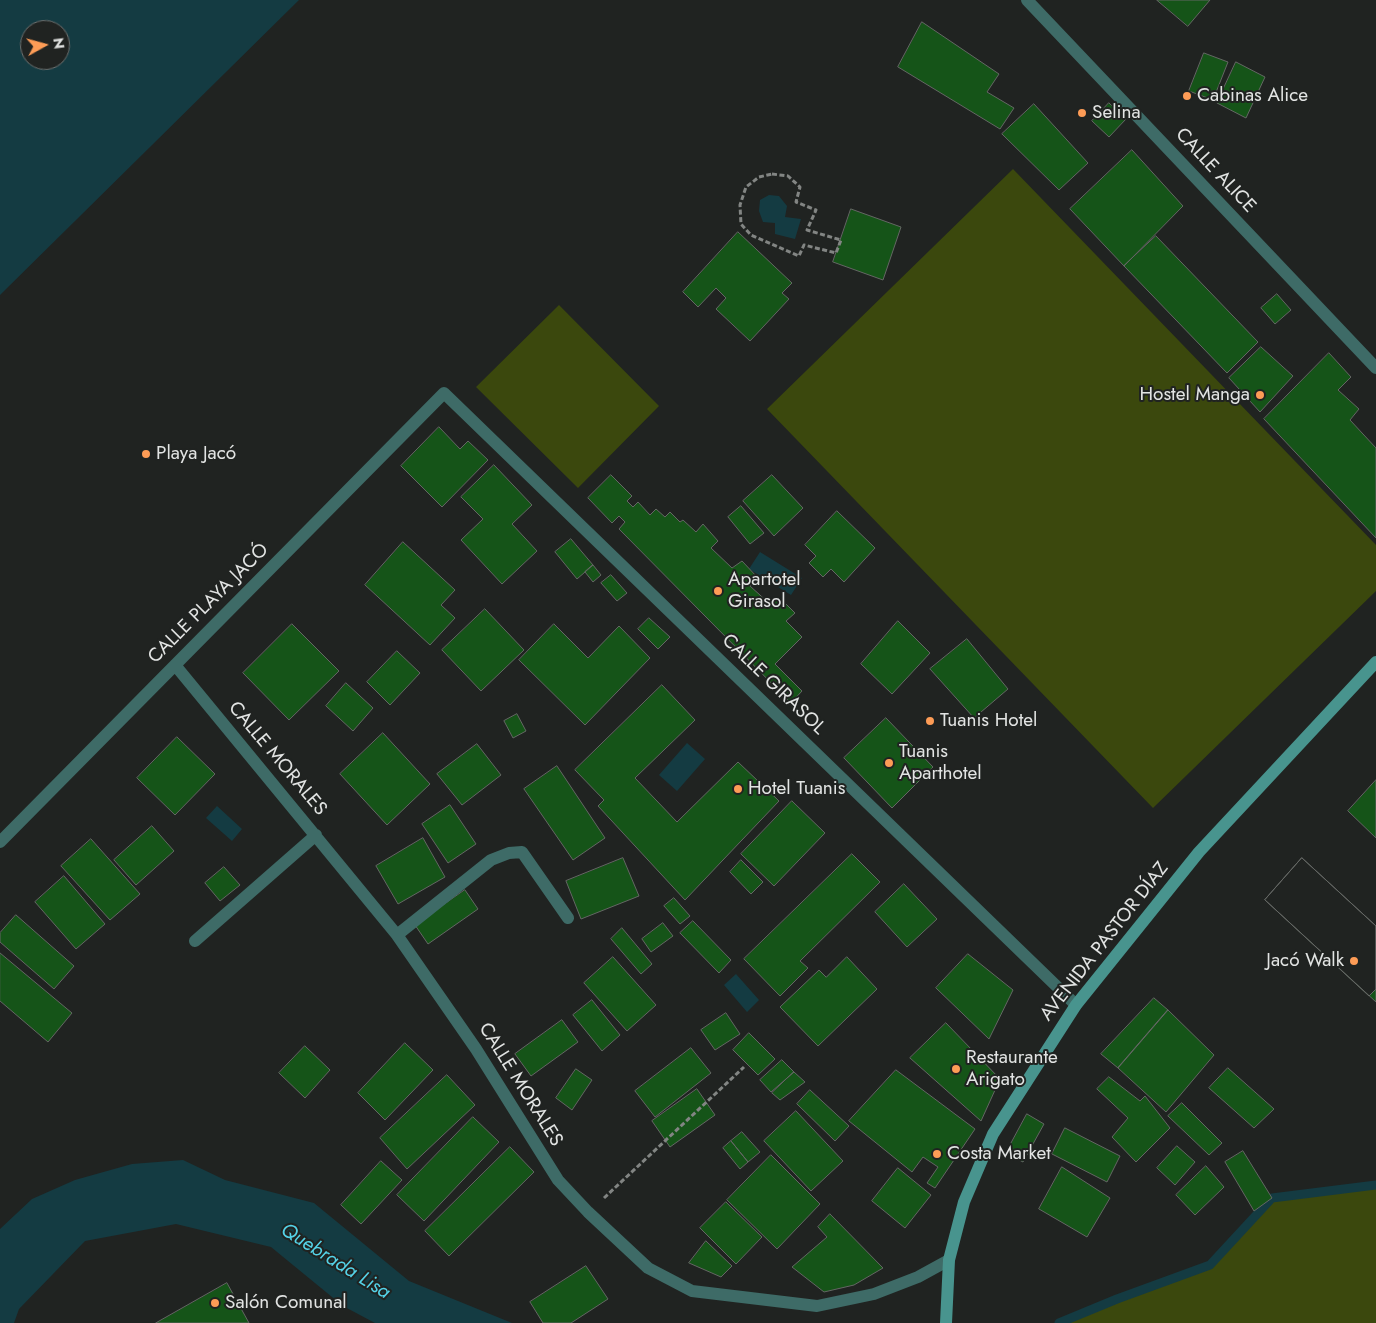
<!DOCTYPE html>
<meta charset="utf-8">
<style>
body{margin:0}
#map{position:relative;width:1376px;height:1323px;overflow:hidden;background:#202321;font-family:Jost,sans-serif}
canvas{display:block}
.north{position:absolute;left:20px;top:20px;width:50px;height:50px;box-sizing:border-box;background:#202321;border:1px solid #6e706f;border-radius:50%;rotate:83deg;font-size:14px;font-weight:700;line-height:20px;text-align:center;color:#e2e4e3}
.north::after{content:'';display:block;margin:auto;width:18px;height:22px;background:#fd9c56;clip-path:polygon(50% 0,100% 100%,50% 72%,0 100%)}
</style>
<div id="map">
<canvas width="1376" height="1323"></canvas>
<div class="north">N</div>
</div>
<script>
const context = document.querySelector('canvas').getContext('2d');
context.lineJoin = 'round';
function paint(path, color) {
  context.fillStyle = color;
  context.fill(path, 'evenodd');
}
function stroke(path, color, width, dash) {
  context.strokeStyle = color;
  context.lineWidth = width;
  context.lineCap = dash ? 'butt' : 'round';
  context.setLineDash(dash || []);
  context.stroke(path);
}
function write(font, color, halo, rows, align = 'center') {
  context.font = font + ' Jost,sans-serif';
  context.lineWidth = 4;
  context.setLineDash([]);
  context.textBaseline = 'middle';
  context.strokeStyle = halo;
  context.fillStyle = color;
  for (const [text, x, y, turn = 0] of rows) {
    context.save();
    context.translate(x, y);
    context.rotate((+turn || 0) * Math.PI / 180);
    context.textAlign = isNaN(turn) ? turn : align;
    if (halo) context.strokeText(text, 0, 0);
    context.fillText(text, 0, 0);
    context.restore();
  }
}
paint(new Path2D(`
 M1013 169 1376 545V591L1153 808 767 409Z
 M559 305 659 406 578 488 476 387Z
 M1376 1185V1323H1061L1210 1265 1272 1198Z`), '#3b480d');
paint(new Path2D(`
 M0 0H299L0 295ZM30 30H60V60H30Z
 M769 195 779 196 787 206 785 217 801 219 795 239 775 234V223L763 222 759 211 760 200Z
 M760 552 802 578 791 595 749 569Z
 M687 743 705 759 677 791 659 775Z
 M217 806 242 829 232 841 206 818Z
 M736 974 759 1000 747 1012 724 985Z
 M183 1160 225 1180 314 1203 409 1281 512 1323H375L343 1306 271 1247 176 1224 85 1241 19 1309 14 1323H0V1229L32 1199 75 1180 132 1164Z`), '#143b42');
stroke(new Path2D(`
 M1059 1323 1117 1299 1210 1265 1272 1198 1376 1185`), '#143b42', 9);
const building = new Path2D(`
 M1157 0H1210L1188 26Z
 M922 22 999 74 987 92 1014 108 1000 129 898 67Z
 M1204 53 1228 62 1213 100 1189 91Z
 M1236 62 1265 77 1246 118 1217 103Z
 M1109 103 1126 119 1109 137 1092 121Z
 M1034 104 1088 163 1059 190 1002 134Z
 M1132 150 1183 206 1124 266 1070 209Z
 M851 209 901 227 883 280 833 262Z
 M738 232 792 283 782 293 789 299 750 341 716 309 726 298 716 288 698 307 683 292Z
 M1156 236 1258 342 1227 373 1124 266Z
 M1277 294 1291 310 1275 324 1261 308Z
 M1261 347 1293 376 1260 412 1229 378Z
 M1329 353 1351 377 1338 390 1359 409 1350 420 1376 448V538L1264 419Z
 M439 427 460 449 468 441 488 460 442 507 401 466Z
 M494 465 532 505 512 524 537 551 502 584 461 540 483 519 461 497Z
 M611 475 632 496 627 501 633 507 638 502 650 515 656 509 665 517 670 512 680 522 683 520 696 532 703 524 718 541 711 548 732 568 742 561 758 578 750 586 771 605 779 597 795 613 786 621 802 637 775 664 802 691 791 703 619 529 625 522 619 516 612 523 588 498Z
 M772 475 803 508 774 536 743 501Z
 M741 506 764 533 750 544 728 517Z
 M837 511 875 548 844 582 831 569 823 577 809 563 816 556 805 545Z
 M571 539 593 565 577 579 555 552Z
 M403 542 455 590 441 605 455 618 430 645 365 585Z
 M593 565 601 575 593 582 585 572Z
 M611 575 627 593 617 601 601 583Z
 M485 609 524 650 481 691 442 650Z
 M649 618 670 637 658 649 638 629Z
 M898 621 930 653 892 694 861 664Z
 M292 624 339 671 289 720 243 673Z
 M554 624 588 658 619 626 650 658 585 725 519 660Z
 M967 639 1008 689 974 718 930 669Z
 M397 651 420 673 390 705 367 682Z
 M346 683 373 708 353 731 326 706Z
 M662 685 695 720 635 778 677 822 738 762 779 801 685 900 598 806 604 800 575 770Z
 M517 714 526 731 513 738 504 721Z
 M886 718 933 767 892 808 844 758Z
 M383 733 430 784 387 825 340 774Z
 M177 737 215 774 175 815 137 778Z
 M477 744 501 775 462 805 437 774Z
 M557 766 605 838 573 860 524 789Z
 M1376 780V838L1348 811Z
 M792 801 825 833 774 886 741 854Z
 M450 805 476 844 448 863 422 824Z
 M152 826 174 851 136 885 114 860Z
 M423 838 445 877 398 904 376 866Z
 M91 839 140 894 110 920 61 866Z
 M852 854 880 882 800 961 808 968 780 996 744 959Z
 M623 858 639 896 581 919 566 881Z
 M1302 858 1376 926V1002L1265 900Z
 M1302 858 1376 926V989L1369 996 1265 900Z
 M741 860 763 882 751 894 730 872Z
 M224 867 240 885 220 901 205 883Z
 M64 876 105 924 76 949 35 902Z
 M904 884 937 919 907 947 875 912Z
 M465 890 478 909 428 944 415 925Z
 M674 898 690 916 680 924 664 906Z
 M16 915 74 966 54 989 0 942V933Z
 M693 921 731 960 719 973 680 933Z
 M663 923 673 936 651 952 642 939Z
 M622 928 652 964 641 974 611 939Z
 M0 953 72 1013 48 1042 0 1001Z
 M968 954 1013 990 989 1039 936 988Z
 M613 957 656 1005 627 1031 584 983Z
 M847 957 877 989 818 1046 780 1007 819 970 826 977Z
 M1154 998 1168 1010 1118 1068 1101 1054Z
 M592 1000 620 1035 602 1051 573 1015Z
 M1168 1010 1214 1055 1166 1112 1118 1068Z
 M726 1013 740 1034 715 1050 701 1030Z
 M562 1020 578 1042 531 1076 515 1054Z
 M946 1023 1000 1079 981 1121 910 1058Z
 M749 1033 775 1059 758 1075 733 1050Z
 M405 1043 433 1070 385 1120 358 1093Z
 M305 1046 330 1070 305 1098 279 1073Z
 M691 1048 711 1073 655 1117 635 1091Z
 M782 1060 794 1072 771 1092 760 1080Z
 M1228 1068 1274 1109 1254 1128 1209 1088Z
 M576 1069 592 1080 572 1110 556 1098Z
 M896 1070 975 1129 935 1188 927 1183 938 1167 923 1157 912 1172 849 1121Z
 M794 1072 805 1082 780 1100 772 1093Z
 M447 1075 475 1105 407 1169 380 1138Z
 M1109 1077 1140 1101 1145 1096 1170 1128 1136 1162 1112 1137 1128 1118 1097 1089Z
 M697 1089 715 1115 670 1147 652 1121Z
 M810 1090 849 1126 835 1141 797 1104Z
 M1182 1103 1222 1143 1209 1155 1168 1116Z
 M796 1111 843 1161 811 1191 764 1141Z
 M1027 1114 1044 1124 1023 1162 1006 1153Z
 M473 1117 499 1142 424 1221 397 1195Z
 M1065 1128 1120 1156 1107 1182 1052 1154Z
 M742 1132 760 1152 748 1162 731 1141Z
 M731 1141 748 1162 740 1169 723 1148Z
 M1177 1146 1195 1162 1175 1185 1157 1168Z
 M510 1147 534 1172 449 1256 425 1231Z
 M1243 1151 1272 1198 1254 1211 1225 1162Z
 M771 1155 820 1204 777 1249 727 1200Z
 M381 1161 402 1180 361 1224 341 1205Z
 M1206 1166 1224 1187 1195 1215 1176 1195Z
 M1062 1167 1110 1198 1087 1237 1039 1209Z
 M898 1168 931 1195 905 1228 872 1201Z
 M726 1202 762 1237 736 1264 700 1228Z
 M830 1214 883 1268 854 1285 824 1292 792 1267 827 1237 818 1227Z
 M706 1241 732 1266 721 1277 689 1263Z
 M586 1266 608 1299 571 1323H543L530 1302Z
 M227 1283 249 1323H156Z`);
paint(building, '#155418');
stroke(building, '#646764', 1);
stroke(new Path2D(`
 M772 174 788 176 800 187 796 202 816 210 807 230 841 240 836 253 804 245 799 256 751 235 741 224 740 205 746 187 759 177Z
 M604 1198 744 1067`), '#828583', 3, [5, 2.5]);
stroke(new Path2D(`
 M1027 0 1376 368
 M175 665 397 935 476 1049 558 1180 588 1212 648 1268 692 1291 817 1306 874 1294 918 1277 949 1260
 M0 842 444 393 1076 1005
 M397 935 491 860 509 853 522 852 568 918
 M195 941 316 835`), '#3e6b67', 12);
stroke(new Path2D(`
 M946 1323 949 1260 964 1202 993 1134 1076 1005 1199 852 1376 662`), '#48948e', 12);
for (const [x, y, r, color] of [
 [1187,96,5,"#fd9c56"],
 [1082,113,5,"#fd9c56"],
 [1260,395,5,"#fd9c56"],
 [146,454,5,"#fd9c56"],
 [718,591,5,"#fd9c56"],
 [930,721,5,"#fd9c56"],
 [889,763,5,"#fd9c56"],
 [738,789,5,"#fd9c56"],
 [1354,961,5,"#fd9c56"],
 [956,1069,5,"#fd9c56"],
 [937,1154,5,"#fd9c56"],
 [215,1303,5,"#fd9c56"]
]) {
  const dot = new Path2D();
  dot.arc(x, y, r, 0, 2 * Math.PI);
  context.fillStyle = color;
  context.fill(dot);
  stroke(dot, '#202321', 2);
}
write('19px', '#e2e4e3', '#202321', [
 ["Cabinas Alice",1197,96],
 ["Selina",1092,113],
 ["Hostel Manga",1250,395,"right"],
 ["Playa Jacó",156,454],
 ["Apartotel",728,580],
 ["Girasol",728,602],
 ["Tuanis Hotel",940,721],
 ["Tuanis",899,752],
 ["Aparthotel",899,774],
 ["Hotel Tuanis",748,789],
 ["Jacó Walk",1344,961,"right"],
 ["Restaurante",966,1058],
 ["Arigato",966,1080],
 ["Costa Market",947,1154],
 ["Salón Comunal",225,1303]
], 'left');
write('19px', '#e2e4e3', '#202321', [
 ["CALLE ALICE",1215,171,47],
 ["CALLE PLAYA JACÓ",209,604,-45],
 ["CALLE GIRASOL",773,685,44],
 ["CALLE MORALES",277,759,50],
 ["AVENIDA PASTOR DÍAZ",1105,942,-52],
 ["CALLE MORALES",520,1085,58]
]);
write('italic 20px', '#54d2e7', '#202321', [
 ["Quebrada Lisa",335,1262,32]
]);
</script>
